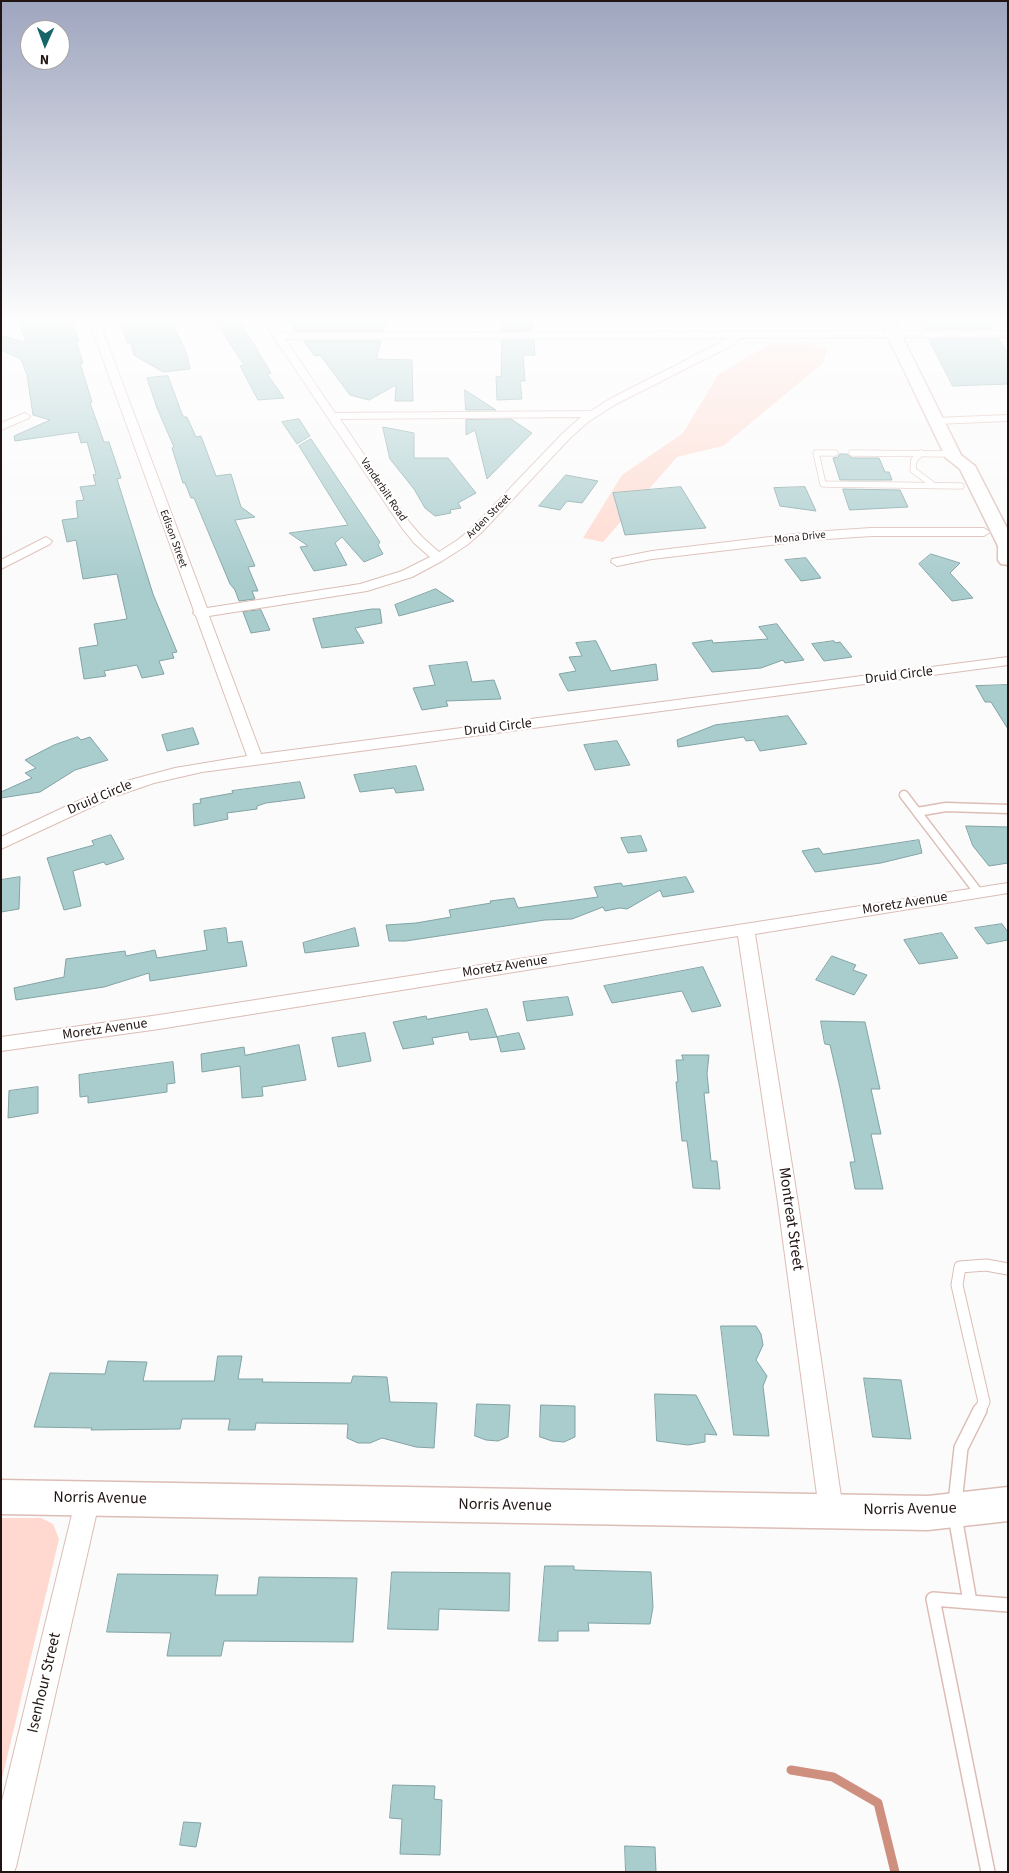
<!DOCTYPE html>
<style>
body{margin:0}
#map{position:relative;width:1009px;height:1873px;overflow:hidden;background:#fbfbfb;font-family:"Source Sans 3",sans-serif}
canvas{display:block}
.frame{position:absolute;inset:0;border:2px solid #201513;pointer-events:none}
.north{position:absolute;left:20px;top:20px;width:50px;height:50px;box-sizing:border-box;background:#fff;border:1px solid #a6a1a1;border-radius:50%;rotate:182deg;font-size:14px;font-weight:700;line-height:20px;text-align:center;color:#201513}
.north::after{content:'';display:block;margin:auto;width:18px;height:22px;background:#166568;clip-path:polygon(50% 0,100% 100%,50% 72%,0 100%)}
</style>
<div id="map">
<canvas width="1009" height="1873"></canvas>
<div class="frame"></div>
<div class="north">N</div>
</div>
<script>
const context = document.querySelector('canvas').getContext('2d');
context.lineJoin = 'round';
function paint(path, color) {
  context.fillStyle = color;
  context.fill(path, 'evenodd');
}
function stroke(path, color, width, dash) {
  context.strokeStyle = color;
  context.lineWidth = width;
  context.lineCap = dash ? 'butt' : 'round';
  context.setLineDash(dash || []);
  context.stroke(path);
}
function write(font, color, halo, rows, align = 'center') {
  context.font = font + ' "Source Sans 3",sans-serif';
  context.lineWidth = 4.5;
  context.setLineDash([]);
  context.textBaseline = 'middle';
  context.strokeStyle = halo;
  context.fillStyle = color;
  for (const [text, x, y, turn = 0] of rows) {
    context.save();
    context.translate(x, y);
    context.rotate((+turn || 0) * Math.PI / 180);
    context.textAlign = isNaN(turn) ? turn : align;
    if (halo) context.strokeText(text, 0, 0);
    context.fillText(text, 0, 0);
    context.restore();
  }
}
paint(new Path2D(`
 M771 343 809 344 827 349 823 363 723 446 677 457 603 542 583 538 622 475 683 433 718 375Z
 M1 1518H41L53 1524 59 1539 1 1783Z`), '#ffd9cf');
stroke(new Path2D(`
 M791 1770 833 1777 878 1803 895 1872`), '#cf8f7f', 9);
const building = new Path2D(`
 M18 318H71L79 341H76L83 363H80L92 402 90 403 104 442H109L121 478 117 479 153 594 177 652 172 653 174 658 159 661 164 674 142 678 137 665 104 671 106 676 84 679 79 648 98 645 94 624 127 619 117 574 83 579 76 540 67 542 62 520 78 518 76 501 84 500 80 487 96 485 93 475 96 474 87 442 81 443 78 432 15 441 14 436 50 420 33 415 27 375 21 359 1 350V335L26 343Z
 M120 318H146L149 326 172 322 187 355 190 369 163 372 134 355 131 342 128 343Z
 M287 318 329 321V318H386L383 331H296Z
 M515 318H532L533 330 502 331V320Z
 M919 318H987L993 329H924Z
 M239 320 271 373 267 374 284 398 258 400 240 366 244 365 216 322Z
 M929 339H999L1008 354V384L953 386Z
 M502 340H534L535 355H523L525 381H520L522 399 497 400 496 377 501 376Z
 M304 341H381L376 359 412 360 413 401H395L396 385 369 400 350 395 320 355 315 356Z
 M168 376 182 414 184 417H187L196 437 201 436 216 476 231 474 241 507 255 517 235 520 255 566 248 567 258 591H252L255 599 239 601 235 590 230 584 194 498H191L185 483H183L172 448 174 447 157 408 147 378Z
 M465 390 496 410H466Z
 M299 419 310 436 297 444 282 422Z
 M511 419 532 433 487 479 475 430 466 435V420Z
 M383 427 414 433V458H448L476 493 458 503 461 508 450 510 451 513 435 516 425 508 414 489 390 459Z
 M311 439 380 542 378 545 383 554 364 562 342 537 335 543 347 565 314 571 300 547 308 546 289 533 348 525 299 446Z
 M840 454H847L852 458H879L885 472H889L892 480H840L833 458 838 457Z
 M566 475 598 481 582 503 567 501 560 510 539 506Z
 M681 487 706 528 625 535 613 493Z
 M805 487 816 511 780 506 774 488Z
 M843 489 900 490 908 507 850 510Z
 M931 554 960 563 950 573 973 598 952 601 919 564Z
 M806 558 821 578 801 581 785 560Z
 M436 589 454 601 399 616 395 605Z
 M372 609H380L382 623 355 628 364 643 322 648 313 619Z
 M261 610 270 630 251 633 243 612Z
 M777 624 804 660 785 663 783 660 761 668 712 672 692 643 712 640 713 643 768 639 759 627Z
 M596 641 611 671 656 664 658 680 568 691 559 674 576 671 569 657 582 656 576 643Z
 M834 641 835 643 840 642 852 657 824 661 812 644Z
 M467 662 472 682 494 680 501 699 446 701 448 706 422 710 413 688 435 685 429 666Z
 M1008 685V729L991 702H985L976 686Z
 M788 716 807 744 760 751 754 740 746 741 744 737 678 747 677 740 715 725Z
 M193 728 199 744 167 751 162 735Z
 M78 737 81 740 90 737 108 760 75 770 40 792 1 798V792L32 778 25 773 36 768 25 760 54 745Z
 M617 741 630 765 595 770 584 745Z
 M416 766 424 790 396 793 394 788 360 792 354 775Z
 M300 782 305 798 266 803 257 806V809L227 813 228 819 194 826 193 804 201 803 200 799 233 793 232 791Z
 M966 826 1008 827V863L989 866 973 846Z
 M111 835 124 859 106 865 104 862 73 871 81 906 64 910 47 858 94 845 92 841Z
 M641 836 647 851 628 853 621 838Z
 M919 840 922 853 881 863 815 872 802 851 819 848 823 854Z
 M20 877 19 909 1 912V880Z
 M686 877 694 892 663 897 660 890 627 909 620 908 605 911 603 907 572 919 545 920 406 941H389L386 925 416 923 451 917 449 910 491 903 490 901 514 898 518 908 525 907 598 897 594 887 621 883 623 886Z
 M1002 924 1008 932V940L987 944 975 928Z
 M226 928 228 943 242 941 247 966 150 981 149 973 104 987 16 1000 14 988 64 977 66 959 125 951 126 956 155 950 157 958 207 950 204 931Z
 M355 928 359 946 305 953 303 943Z
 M942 933 958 958 919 964 904 940Z
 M832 956 856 965 853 970 867 975 854 995 816 980Z
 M703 967 721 1006 692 1012 682 991 612 1003 604 986Z
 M568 997 573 1015 527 1021 523 1002Z
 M487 1009 497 1037 470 1040 468 1032 432 1038 434 1044 403 1049 393 1022 426 1016 427 1019Z
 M821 1021 865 1022 880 1089H871L881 1134H871L883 1189H855L850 1162H855L840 1088 830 1045 825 1044Z
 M365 1033 371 1061 338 1067 332 1038Z
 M519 1033 525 1049 501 1052 497 1037Z
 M299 1045 306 1080 262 1087 263 1096 242 1098 240 1066 202 1072 201 1054 244 1047 245 1055Z
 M682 1055H709L707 1074 709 1093H704L711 1161H717L720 1189 693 1188 687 1141H682L676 1082H678L676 1060H683Z
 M173 1062 175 1083 167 1084V1092L88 1103V1096L80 1097 79 1075Z
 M38 1087V1113L8 1118 9 1091Z
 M721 1326H756L761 1334 763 1345 756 1360 767 1376 763 1386 769 1436 734 1435Z
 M218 1356H242L238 1379H263L262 1382 351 1383 353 1376 387 1377 390 1402 437 1403 434 1448 416 1447 382 1438 370 1443H358L347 1438 348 1424 256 1423 255 1430H228L230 1419H182L180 1429 91 1430 92 1428 34 1427 50 1373 105 1374 108 1361 147 1362 143 1381H214Z
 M864 1378 901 1380 911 1439 873 1437Z
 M655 1394 696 1395 717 1435 705 1434V1442L688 1445 657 1441Z
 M477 1404 510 1405 508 1437 498 1441 486 1440 475 1436Z
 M541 1405 575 1406V1437L564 1442 552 1441 540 1437Z
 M545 1566H574V1570L651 1572 653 1607 650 1624 588 1623 589 1631H558V1641H539Z
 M392 1572 510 1573 509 1611 439 1609 438 1630 388 1629Z
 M118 1574 218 1575 215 1595H257L259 1577 357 1578 353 1642 224 1641 221 1656H167L171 1633 107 1632Z
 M393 1785 435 1786 434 1799 442 1800 440 1855 400 1854 402 1819 390 1818Z
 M184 1822 201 1823 196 1847 180 1845Z
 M625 1846 655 1847 656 1872H626Z`);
paint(building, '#a9cccd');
stroke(building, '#82a3a4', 1);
const laneFar3 = new Path2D(`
 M835 453H816L823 484 961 486
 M852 453 951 454
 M921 453 914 460 913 470 933 485`);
const laneFar2 = new Path2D(`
 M904 795 978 892
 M917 812 946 807 1008 809`);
const laneFar1 = new Path2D(`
 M979 1412 984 1402 957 1285 960 1267 986 1265 1008 1269`);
const lane = new Path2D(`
 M955 1503 961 1448 980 1410
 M955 1516 970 1602
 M988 1872 933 1599 1008 1605`);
const street = new Path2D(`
 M88 318H98L207 608 360 584 402 571 430 557 414 543 402 528 261 318H271L281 333 1008 331V337L739 338 735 344 616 404 588 422 570 438 482 532 467 545 442 561 412 577 367 591 209 616 261 754 1008 657V665L202 772 154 783 113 797 1 849V837L71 804 130 780 175 768 247 756 196 616 193 613 194 611ZM729 338 608 400 591 411 335 413 285 339ZM581 417 562 434 474 526 459 539 439 552 422 537 410 523 340 419Z
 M25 413 30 416 29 418 1 430V423Z
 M1008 415V421L935 424 930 421 935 418Z
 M871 528H984L990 532 984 536H871L812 540 652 559 617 566 611 562 612 559 652 551 812 532Z
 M46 537 52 541 50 544 1 569V560Z
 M1008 883V893L755 934 798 1203 843 1510 840 1518 831 1522 822 1518 819 1510 778 1203 738 936 159 1029 1 1051V1037L159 1015Z
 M88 1486 97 1490 100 1498 16 1867 14 1872H1V1805L76 1498 79 1490Z`);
const secondary = new Path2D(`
 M879 318H893L961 455 975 466 1008 530V565L1001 564 998 560V546L960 469 946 458Z
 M1 1480 928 1496 1008 1487V1521L928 1530 1 1514Z`);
stroke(laneFar3, '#dcbdb5', 7);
stroke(laneFar2, '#dcbdb5', 11);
stroke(laneFar1, '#dcbdb5', 13);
stroke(lane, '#dcbdb5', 16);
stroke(street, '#dcbdb5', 2);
stroke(secondary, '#dcbdb5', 3);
stroke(laneFar3, '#fff', 5.5);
stroke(laneFar2, '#fff', 8);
stroke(laneFar1, '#fff', 11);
stroke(lane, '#fff', 13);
paint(street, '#fff');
paint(secondary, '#fff');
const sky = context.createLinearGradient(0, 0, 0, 581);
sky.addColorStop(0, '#9ea5be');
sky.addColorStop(0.55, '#fdfdfd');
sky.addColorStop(1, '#fdfdfd00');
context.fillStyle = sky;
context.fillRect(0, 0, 1009, 581);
write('11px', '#201513', '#fff', [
 ["Vanderbilt Road",383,490,56],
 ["Arden Street",489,517,-45],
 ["Mona Drive",800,538,-6],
 ["Edison Street",173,539,70]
]);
write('14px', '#201513', '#fff', [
 ["Druid Circle",899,676,-7],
 ["Druid Circle",498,728,-7],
 ["Druid Circle",100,798,-23],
 ["Moretz Avenue",905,904,-9],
 ["Moretz Avenue",505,967,-9],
 ["Moretz Avenue",105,1030,-8]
]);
write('16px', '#201513', '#fff', [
 ["Montreat Street",790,1219,82],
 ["Norris Avenue",100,1499,1],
 ["Norris Avenue",505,1506,1],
 ["Norris Avenue",910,1510,-1],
 ["Isenhour Street",45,1683,-77]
]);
</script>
